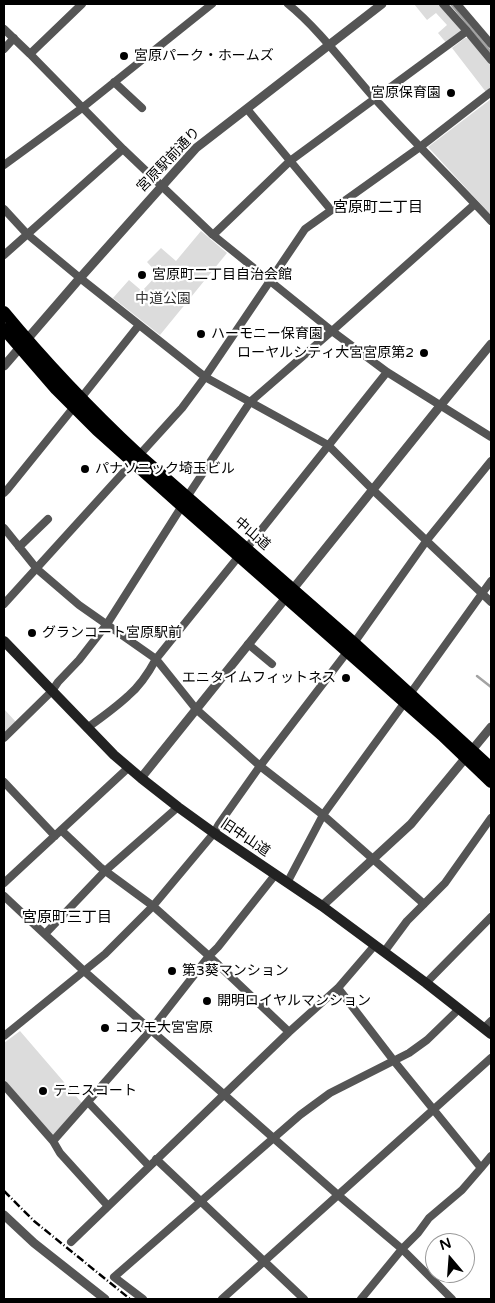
<!DOCTYPE html>
<meta charset="utf-8">
<style>
body{margin:0}
#map{position:relative;width:495px;height:1303px;overflow:hidden;background:#fff;font-family:"Varela Round",sans-serif}
canvas{display:block}
.frame{position:absolute;inset:0;border:5px solid #000;pointer-events:none}
.north{position:absolute;left:425px;top:1233px;width:50px;height:50px;box-sizing:border-box;background:#fff;border:1px solid #999;border-radius:50%;rotate:342deg;font-size:14px;font-weight:700;line-height:20px;text-align:center;color:#000}
.north::after{content:'';display:block;margin:auto;width:18px;height:22px;background:#000;clip-path:polygon(50% 0,100% 100%,50% 72%,0 100%)}
</style>
<div id="map">
<canvas width="495" height="1303"></canvas>
<div class="frame"></div>
<div class="north">N</div>
</div>
<script>
const context = document.querySelector('canvas').getContext('2d');
context.lineJoin = 'round';
function paint(path, color) {
  context.fillStyle = color;
  context.fill(path, 'evenodd');
}
function stroke(path, color, width, dash) {
  context.strokeStyle = color;
  context.lineWidth = width;
  context.lineCap = dash ? 'butt' : 'round';
  context.setLineDash(dash || []);
  context.stroke(path);
}
function write(font, color, halo, rows, align = 'center') {
  context.font = font + ' "Varela Round","Noto Sans JP",sans-serif';
  context.lineWidth = 4.5;
  context.setLineDash([]);
  context.textBaseline = 'middle';
  context.strokeStyle = halo;
  context.fillStyle = color;
  for (const [text, x, y, turn = 0] of rows) {
    context.save();
    context.translate(x, y);
    context.rotate((+turn || 0) * Math.PI / 180);
    context.textAlign = isNaN(turn) ? turn : align;
    if (halo) context.strokeText(text, 0, 0);
    context.fillText(text, 0, 0);
    context.restore();
  }
}
paint(new Path2D(`
 M414 4H440L462 29 461 34 448 45 438 33 447 25 436 13 427 20Z
 M465 38H469L491 64V88L486 92 452 48Z
 M491 99V215L428 147Z
 M201 231 227 253 160 335 113 298 129 280 142 291 158 274 147 262 161 248 176 261Z
 M4 709 16 722 4 733Z
 M20 1031 82 1103 54 1135H51L4 1079V1043Z`), '#dcdcdc');
stroke(new Path2D(`
 M451 4 491 52
 M477 676 491 687`), '#a3a3a3', 2.5);
stroke(new Path2D(`
 M288 4C320 30 348 69 376 100 413 141 453 180 491 221
 M443 4 467 31
 M457 4 491 44
 M4 29 30 54 123 149 213 235 332 331 387 372 491 437
 M4 49 14 38
 M30 54 82 4
 M114 82 142 108
 M247 109 331 210
 M4 165 82 108 212 4
 M4 209 27 234 80 278 205 377 328 445 373 490 491 602
 M213 235 290 161 467 31 491 60
 M4 255 123 149
 M81 398 139 325
 M4 493 7 490 74 407
 M187 497 250 402 332 331 475 204
 M4 528 37 569 79 605 156 659 196 709 260 766 323 815 424 904
 M19 547 48 519
 M246 549 387 372
 M4 604 182 408 205 377 305 229 420 147 491 92
 M248 644 272 664
 M410 694 491 581
 M87 728C101 718 115 708 128 696 140 686 149 672 156 659L239 556
 M4 738 52 691 58 682 79 660 107 624 182 506
 M4 782 55 836
 M61 830 100 867 153 906 209 956 289 1032
 M4 883 128 768
 M287 883 323 815 405 702
 M4 896 84 971 338 1195 402 1249 452 1299
 M45 934 105 871 178 807
 M384 952 407 921 445 883 491 818
 M426 983 491 917
 M338 988 394 1061 481 1168 462 1190 429 1218 418 1233 402 1249 361 1299
 M484 1028 491 1021
 M4 1036 105 954 153 906 214 833 219 824 260 766 354 643 427 540 491 461
 M4 1085 53 1141 60 1153 108 1206
 M88 1102 149 1166
 M53 1141 151 1030 209 956 218 947 275 875
 M156 1159 304 1299
 M481 1168 491 1156
 M71 1242 289 1032 338 988 375 945
 M143 1299 114 1277 300 1115 330 1093 409 1053 427 1040 459 1009
 M222 1299 491 1058`), '#555', 8);
stroke(new Path2D(`
 M4 366 80 278 196 148 382 4
 M141 778 440 406 491 344
 M322 906 411 824 491 727
 M4 1215 34 1243 105 1299`), '#555', 9);
stroke(new Path2D(`
 M4 641 114 755 141 778 178 807 214 833 322 906 426 983 491 1034`), '#222', 10);
stroke(new Path2D(`
 M4 312C46 363 91 410 139 455L354 643 491 768
 M4 329 56 389 97 430 182 506 442 735 491 782`), '#000', 12);
stroke(new Path2D(`
 M4 1191 34 1221 130 1299`), '#000', 2.5, [8, 2.5, 1, 2.5]);
for (const [x, y, r, color] of [
 [124,56,5,"#000"],
 [451,93,5,"#000"],
 [142,275,5,"#000"],
 [201,334,5,"#000"],
 [424,353,5,"#000"],
 [85,469,5,"#000"],
 [32,633,5,"#000"],
 [346,678,5,"#000"],
 [172,971,5,"#000"],
 [207,1001,5,"#000"],
 [105,1028,5,"#000"],
 [43,1091,5,"#000"]
]) {
  const dot = new Path2D();
  dot.arc(x, y, r, 0, 2 * Math.PI);
  context.fillStyle = color;
  context.fill(dot);
  stroke(dot, '#fff', 2);
}
write('14px', '#000', '#fff', [
 ["宮原パーク・ホームズ",134,56],
 ["宮原保育園",441,93,"right"],
 ["宮原町二丁目自治会館",152,275],
 ["ハーモニー保育園",211,334],
 ["ローヤルシティ大宮宮原第2",414,353,"right"],
 ["パナソニック埼玉ビル",95,469],
 ["グランコート宮原駅前",42,633],
 ["エニタイムフィットネス",336,678,"right"],
 ["第3葵マンション",182,971],
 ["開明ロイヤルマンション",217,1001],
 ["コスモ大宮宮原",115,1028],
 ["テニスコート",53,1091]
], 'left');
write('14px', '#000', '#fff', [
 ["宮原駅前通り",169,160,-46],
 ["中山道",252,534,41],
 ["旧中山道",245,838,34]
]);
write('14px', '#333', '#fff', [
 ["中道公園",163,299]
]);
write('15px', '#000', '#fff', [
 ["宮原町二丁目",378,208],
 ["宮原町三丁目",67,918]
]);
</script>
